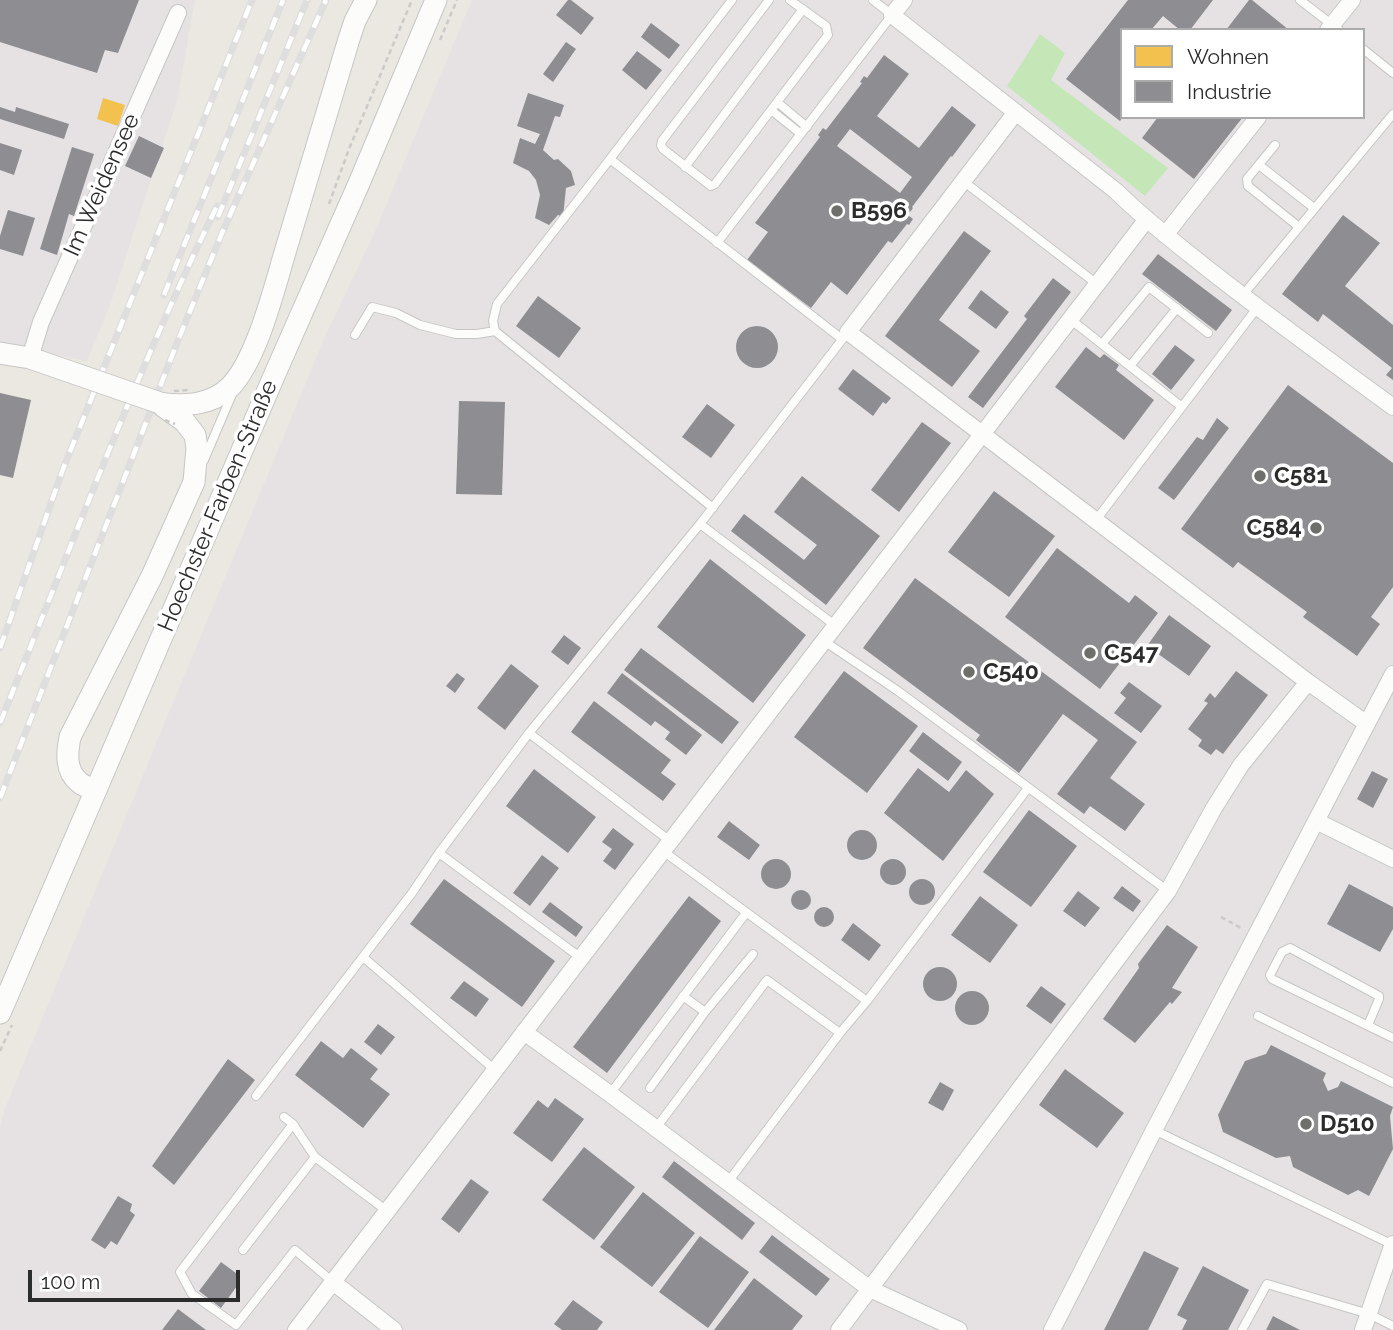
<!DOCTYPE html>
<meta charset="utf-8">
<style>
body{margin:0}
#map{position:relative;width:1393px;height:1330px;overflow:hidden;background:#eae8e1;font-family:Raleway,sans-serif}
canvas{display:block}
.legend{position:absolute;left:1120px;top:28px;width:245px;height:91px;box-sizing:border-box;background:#fff;border:2px solid #ababab;margin:0;padding:9px 12px;list-style:none;font-size:21px;color:#2c2c2c}
.legend li{display:flex;align-items:center;gap:14px;height:35px}
.legend b{width:35px;border:2px solid #ababab}
.scale{position:absolute;left:28px;top:1270px;width:212px;height:32px;box-sizing:border-box;border:4px solid #2c2c2c;border-top:0;padding-left:9px;font-size:21px;line-height:24px;white-space:nowrap;color:#2c2c2c;-webkit-text-stroke:5px #fff;paint-order:stroke}
</style>
<div id="map">
<canvas width="1393" height="1330"></canvas>
<ul class="legend">
<li><b style="height:19px;background:#f2c14e"></b>Wohnen</li>
<li><b style="height:19px;background:#8d8d92"></b>Industrie</li>
</ul>
<div class="scale">100 m</div>
</div>
<script>
const context = document.querySelector('canvas').getContext('2d');
context.lineJoin = 'round';
function paint(path, color) {
  context.fillStyle = color;
  context.fill(path, 'evenodd');
}
function stroke(path, color, width, dash) {
  context.strokeStyle = color;
  context.lineWidth = width;
  context.lineCap = dash ? 'butt' : 'round';
  context.setLineDash(dash || []);
  context.stroke(path);
}
function write(font, color, halo, rows, align = 'center') {
  context.font = font + ' Raleway,sans-serif';
  context.lineWidth = 7;
  context.setLineDash([]);
  context.textBaseline = 'middle';
  context.strokeStyle = halo;
  context.fillStyle = color;
  for (const [text, x, y, turn = 0] of rows) {
    context.save();
    context.translate(x, y);
    context.rotate((+turn || 0) * Math.PI / 180);
    context.textAlign = isNaN(turn) ? turn : align;
    if (halo) context.strokeText(text, 0, 0);
    context.fillText(text, 0, 0);
    context.restore();
  }
}
paint(new Path2D(`
 M0 0H195L177 101 110 305 87 361 0 344Z
 M472 0H1393V1330H0V1127L5 1108 326 334 374 234ZM1122 30H1363V117H1122Z`), '#e6e2e4');
paint(new Path2D(`
 M1040 34 1065 53 1051 80 1168 168 1145 196 1007 86Z`), '#c5e7b8');
paint(new Path2D(`
 M103 98 125 105 118 126 97 119Z`), '#f2c14e');
paint(new Path2D(`
 M0 0H139L118 53 105 50 97 73 0 42Z
 M568 0H571L594 18 581 35 556 15Z
 M1128 0H1213L1190 30H1180L1163 16 1151 30H1122V118L1120 121 1066 79Z
 M1249 0H1252L1289 30H1226Z
 M651 23 680 45 669 59 641 37Z
 M566 42 576 49 553 82 543 74Z
 M637 51 662 70 646 90 622 70Z
 M884 55 909 74 877 116 919 148 952 106 976 125 952 157 951 156 912 207 913 208 908 215 913 219 909 225 907 224 892 243 888 241 847 295 831 282 811 308 747 260 768 232 755 223 820 137 818 135 823 128 826 130 862 83 860 82 864 76 867 78ZM850 129 912 177 900 193 837 146Z
 M528 93 564 105 560 117 555 116 543 150 554 160 558 159 571 171 575 185 566 188 563 217 558 215 549 225 535 218 540 195 536 180 529 171 513 163 520 138 535 144 540 134 517 126Z
 M0 107 15 112 16 107 69 124 64 139 0 119Z
 M1158 117H1243L1194 179 1142 138Z
 M139 136 164 148 151 178 125 166Z
 M0 143 22 150 14 175 0 170Z
 M72 147 94 154 74 216 69 214 57 255 40 249Z
 M8 210 35 218 23 256 0 249V236Z
 M1343 215 1380 243 1345 286 1393 325V380L1386 375 1392 368 1323 314 1318 322 1282 294Z
 M964 231 991 251 939 320 980 351 952 387 885 336Z
 M1158 254 1232 310 1216 331 1142 274Z
 M1053 278 1071 292 983 408 968 397 1027 319 1024 316Z
 M981 290 1009 312 996 329 968 308Z
 M538 296 581 328 559 358 516 326Z
 M736 347a21 21 0 1 1 42 0a21 21 0 1 1-42 0Z
 M1175 345 1195 360 1171 390 1152 374Z
 M1086 347 1100 358 1104 354 1119 365 1116 370 1154 400 1124 440 1055 387Z
 M853 369 891 398 886 404 883 402 873 416 838 389Z
 M1288 385 1393 463V587L1371 617 1380 624 1357 656 1303 617 1307 612 1238 562 1233 568 1181 529Z
 M0 393 31 400 13 478 0 475Z
 M459 401 505 402 502 495 456 494Z
 M707 404 735 425 711 458 682 437Z
 M1217 418 1229 428 1174 500 1158 488 1197 437 1203 440Z
 M922 422 951 443 899 512 871 490Z
 M802 476 880 536 826 605 731 531 744 514 804 560 817 545 774 512Z
 M994 491 1055 536 1009 597 948 552Z
 M1057 548 1129 603 1135 595 1158 613 1100 689 1005 617Z
 M710 559 806 635 753 703 657 627Z
 M915 578 1137 742 1110 778 1145 804 1125 831 1090 806 1084 814 1057 794 1098 740 1063 714 1019 773 976 740 980 735 863 648Z
 M1169 615 1211 646 1189 676 1147 646Z
 M564 635 581 648 568 665 551 652Z
 M641 648 739 722 722 744 624 670Z
 M511 664 539 686 505 730 477 708Z
 M844 671 918 726 867 793 794 737Z
 M1236 671 1268 695 1223 754 1216 749 1211 755 1198 746 1202 740 1188 729 1208 703 1204 701 1210 693 1215 698Z
 M457 673 465 679 455 693 446 686Z
 M622 673 702 735 686 755 665 739 670 732 655 721 651 726 607 693Z
 M1129 682 1162 706 1141 733 1114 713 1126 698 1120 693Z
 M594 701 671 760 661 773 676 784 663 801 571 732Z
 M923 732 962 762 948 781 909 751Z
 M918 768 949 792 966 770 994 794 943 861 884 813Z
 M534 769 596 817 568 853 506 806Z
 M1372 771 1388 779 1373 808 1357 799Z
 M1029 810 1077 846 1031 907 983 872Z
 M729 821 760 845 749 860 717 837Z
 M613 828 634 844 615 870 603 861 612 849 602 842Z
 M847 845a15 15 0 1 1 30 0a15 15 0 1 1-30 0Z
 M542 855 559 868 530 906 513 893Z
 M880 872a13 13 0 1 1 26 0a13 13 0 1 1-26 0Z
 M761 874a15 15 0 1 1 30 0a15 15 0 1 1-30 0Z
 M909 892a13 13 0 1 1 26 0a13 13 0 1 1-26 0Z
 M444 879 555 961 522 1007 410 924Z
 M1349 884 1393 907V929L1380 952 1327 924Z
 M1122 886 1141 901 1133 912 1113 898Z
 M791 900a10 10 0 1 1 20 0a10 10 0 1 1-20 0Z
 M1078 891 1100 908 1085 927 1063 911Z
 M689 896 721 921 607 1073 573 1047Z
 M980 896 1018 925 990 963 951 935Z
 M550 902 583 927 576 937 542 912Z
 M814 917a10 10 0 1 1 20 0a10 10 0 1 1-20 0Z
 M853 923 881 945 869 961 841 940Z
 M1167 925 1198 947 1172 988 1182 992 1172 1004 1170 1002 1135 1043 1103 1019 1139 968 1138 964Z
 M923 984a17 17 0 1 1 34 0a17 17 0 1 1-34 0Z
 M464 981 489 999 476 1017 450 998Z
 M1041 986 1066 1004 1051 1024 1026 1006Z
 M955 1008a17 17 0 1 1 34 0a17 17 0 1 1-34 0Z
 M378 1024 395 1037 381 1055 364 1042Z
 M321 1041 343 1058 351 1048 378 1069 370 1079 390 1094 363 1128 295 1075Z
 M1271 1045 1326 1073 1323 1080 1328 1091 1338 1087 1341 1081 1393 1107 1390 1116 1393 1149 1369 1196 1358 1190 1348 1195 1293 1167 1290 1156 1276 1158 1223 1132 1218 1115 1245 1061 1266 1054Z
 M228 1059 255 1080 174 1185 152 1166Z
 M1065 1069 1124 1113 1097 1148 1039 1105Z
 M940 1082 954 1090 943 1111 928 1103Z
 M555 1098 584 1119 552 1162 513 1133 538 1100 548 1108Z
 M584 1147 635 1187 594 1240 542 1200Z
 M674 1161 755 1223 742 1240 662 1177Z
 M471 1179 489 1192 459 1233 441 1219Z
 M643 1192 695 1233 652 1287 600 1247Z
 M118 1196 132 1204 130 1211 135 1215 117 1245 111 1241 105 1249 91 1240Z
 M772 1235 830 1279 816 1296 759 1252Z
 M700 1236 749 1272 708 1328 659 1292Z
 M1144 1251 1179 1268 1148 1330H1104Z
 M221 1262 240 1276 237 1280 240 1282 221 1308 199 1291Z
 M1203 1266 1249 1290 1228 1330H1182L1187 1320 1177 1315Z
 M754 1278 803 1316 792 1330H714Z
 M573 1300 603 1322 597 1330H562L554 1324Z
 M178 1309 206 1330H162Z
 M1273 1316 1300 1330H1266Z`), '#8d8d92');
const service = new Path2D(`
 M732 0 610 159 842 339
 M769 0 662 141 661 145 663 149 711 186 715 184 828 35 826 26 790 0
 M1300 0 1339 30
 M1363 49 1393 73
 M777 102 807 127
 M771 110 801 134
 M1275 145 1247 179 1248 186 1299 227
 M610 159 497 304 493 321 495 331 713 508
 M1259 165 1314 208
 M685 167 803 9
 M963 181 1097 284
 M717 243 892 15 873 0
 M1242 296 1393 114
 M1070 319 1182 407
 M355 335 372 307 396 313 420 325 456 334H477L495 331
 M1102 344 1149 287 1208 333
 M1130 366 1177 308
 M204 460 233 392
 M1096 520 1257 308
 M700 524 836 626
 M824 641 898 691 1168 891
 M529 733 670 841
 M439 853 581 958
 M363 957 495 1070
 M683 996 705 1012 753 954
 M867 1001 1028 788
 M1258 1016 1393 1083
 M1368 1025 1379 999V996L1290 948 1282 952 1270 975 1272 979 1393 1038
 M650 1088 705 1012
 M610 1094 746 913
 M256 1096 412 893 439 853 529 733 700 524 848 332
 M284 1117 293 1124 315 1157 387 1211
 M293 1124 180 1272 192 1294 236 1325 295 1250 333 1282
 M656 1128 767 980 840 1033 867 1001 663 851
 M1154 1130 1393 1245
 M728 1182 840 1033
 M243 1250 315 1157
 M1242 1330 1267 1284 1369 1314 1393 1326`);
const minor = new Path2D(`
 M904 0 892 15 1116 191C1143 218 1173 241 1203 265 1265 314 1329 360 1393 407
 M1328 30 1352 0
 M1016 112 848 332 1308 682 1367 724
 M1165 235 1258 117
 M30 358 41 322 178 13
 M1316 821 1393 859
 M524 1032 610 1094 870 1289 959 1330
 M333 1282 394 1330
 M296 1330 1147 219
 M839 1330 1168 891 1214 808 1241 765 1308 682
 M1052 1330 1154 1130 1393 674
 M1363 1330 1393 1244`);
const secondary = new Path2D(`
 M0 353 30 358 82 376
 M160 403C184 407 212 405 230 387 259 357 276 280 289 239 309 172 329 105 349 39L355 21 366 0
 M95 790C90 788 83 786 79 782 65 771 67 753 70 737L152 576 194 482 197 448 195 435 184 421 160 404
 M0 1013 274 376 360 181 436 0`);
stroke(service, '#c7c6c6', 10);
stroke(minor, '#c7c6c6', 18);
stroke(secondary, '#c7c6c6', 23);
stroke(new Path2D(`
 M440 40 457 0
 M329 204 349 149 412 0
 M1221 917 1243 929
 M0 1051 12 1025`), '#cacac9', 2.5, [5, 3.5]);
stroke(service, '#fcfcfa', 8);
stroke(minor, '#fcfcfa', 16);
stroke(secondary, '#fcfcfa', 21);
const rail = new Path2D(`
 M218 217 307 0
 M164 295 283 0
 M0 648 63 469 252 0
 M0 723C70 550 135 374 217 206
 M0 798 177 343 222 233 326 0`);
stroke(rail, '#dededf', 7);
stroke(rail, '#fff', 4.5, [13]);
const secondaryBridge = new Path2D(`
 M82 376 160 403`);
stroke(secondaryBridge, '#c7c6c6', 23, []);
stroke(new Path2D(`
 M174 391 188 390
 M165 420 175 424`), '#cacac9', 2.5, [5, 3.5]);
stroke(secondaryBridge, '#fcfcfa', 21);
for (const [x, y, r, color] of [
 [837,211,7,"#6e6e6b"],
 [1260,476,7,"#6e6e6b"],
 [1316,528,7,"#6e6e6b"],
 [1090,653,7,"#6e6e6b"],
 [969,672,7,"#6e6e6b"],
 [1306,1124,7,"#6e6e6b"]
]) {
  const dot = new Path2D();
  dot.arc(x, y, r, 0, 2 * Math.PI);
  context.fillStyle = color;
  context.fill(dot);
  stroke(dot, '#fff', 2.5);
}
write('23px', '#2c2c2c', '#fff', [
 ["Im Weidensee",102,185,-66],
 ["Hoechster-Farben-Straße",218,506,-67]
]);
write('bold 23px', '#2c2c2c', '#fff', [
 ["B596",851,211],
 ["C581",1274,476],
 ["C584",1302,528,"right"],
 ["C547",1104,653],
 ["C540",983,672],
 ["D510",1320,1124]
], 'left');
</script>
